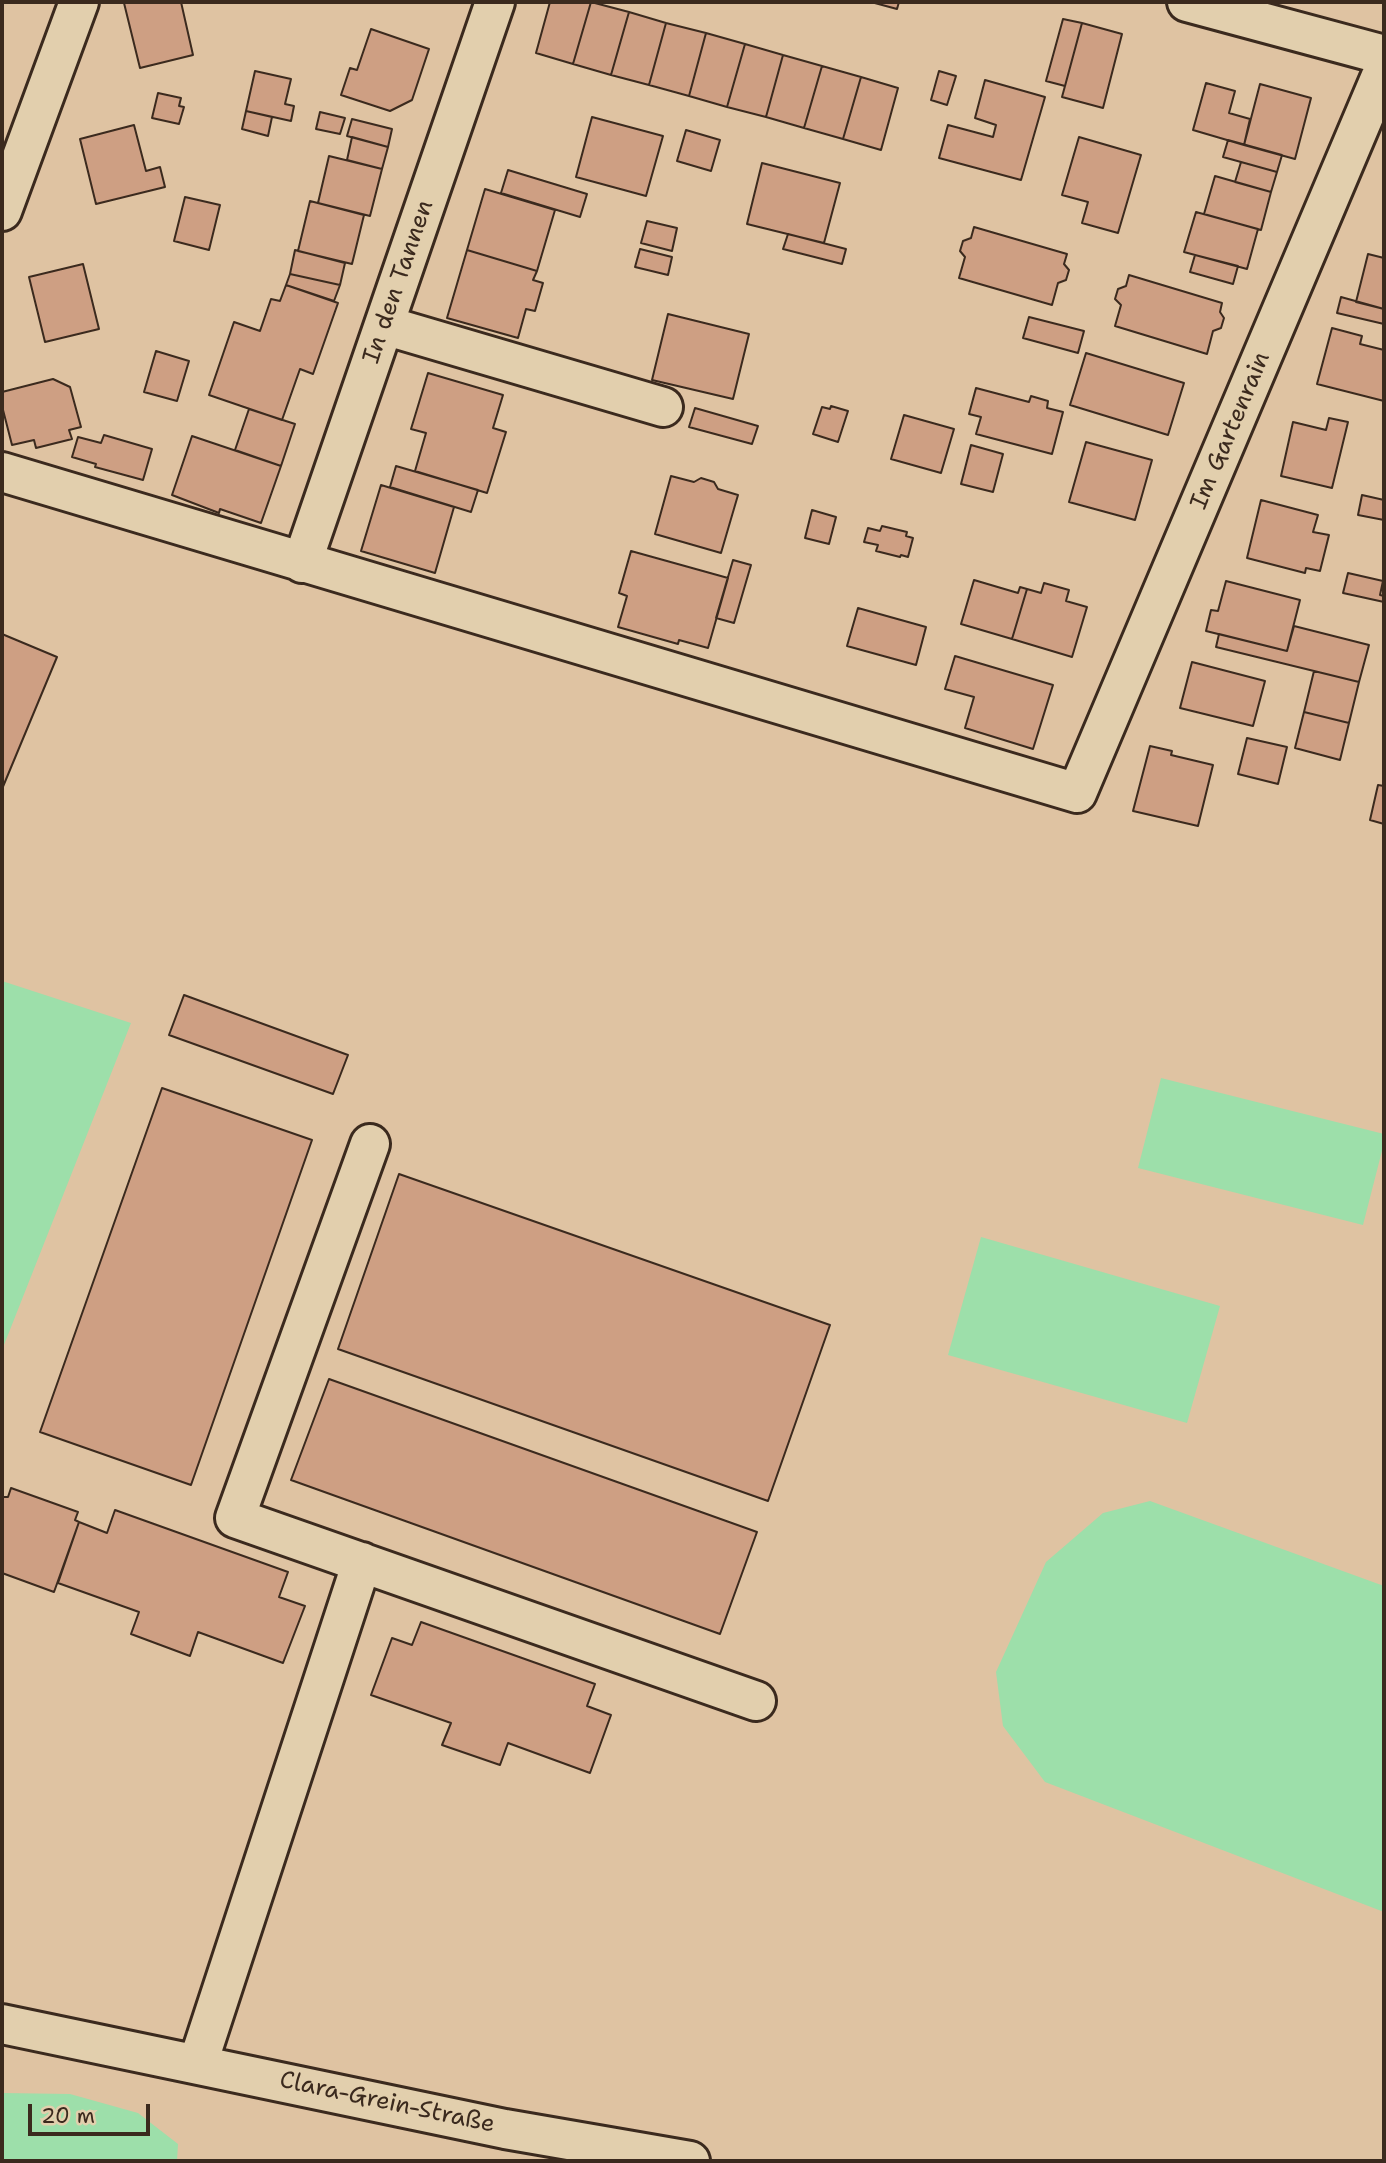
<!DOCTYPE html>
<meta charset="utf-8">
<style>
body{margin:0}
#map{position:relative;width:1386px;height:2163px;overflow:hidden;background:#dfc3a2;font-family:"Shantell Sans",sans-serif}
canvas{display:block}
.frame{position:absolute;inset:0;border:4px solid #3b2a1e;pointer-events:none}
.scale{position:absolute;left:28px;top:2104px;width:122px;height:32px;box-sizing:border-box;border:4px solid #3b2a1e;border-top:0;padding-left:9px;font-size:21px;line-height:24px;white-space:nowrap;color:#3b2a1e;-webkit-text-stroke:5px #e2cfad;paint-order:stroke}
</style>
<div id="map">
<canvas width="1386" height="2163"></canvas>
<div class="frame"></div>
<div class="scale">20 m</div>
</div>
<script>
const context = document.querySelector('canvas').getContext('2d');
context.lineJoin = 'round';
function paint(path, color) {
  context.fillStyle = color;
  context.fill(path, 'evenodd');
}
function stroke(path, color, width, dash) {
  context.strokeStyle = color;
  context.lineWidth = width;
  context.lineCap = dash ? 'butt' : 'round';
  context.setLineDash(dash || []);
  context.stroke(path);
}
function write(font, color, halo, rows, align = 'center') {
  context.font = font + ' "Shantell Sans",sans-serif';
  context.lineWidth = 5;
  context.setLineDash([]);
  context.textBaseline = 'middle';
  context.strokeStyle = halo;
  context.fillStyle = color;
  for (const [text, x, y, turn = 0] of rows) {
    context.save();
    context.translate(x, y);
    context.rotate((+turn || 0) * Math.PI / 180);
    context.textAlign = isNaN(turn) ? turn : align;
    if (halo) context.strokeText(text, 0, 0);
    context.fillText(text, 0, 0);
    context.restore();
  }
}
paint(new Path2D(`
 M2 981 131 1023 2 1350Z
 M1161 1078 1384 1134V1143L1363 1225 1138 1168Z
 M981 1237 1220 1306 1187 1423 948 1355Z
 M1150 1501 1384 1586V1912L1045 1782 1003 1726 996 1672 1046 1562 1103 1513Z
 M2 2093 70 2094 138 2113 178 2144 177 2161H2Z`), '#9ddfaa');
const building = new Path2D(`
 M130 2H181L193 55 140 68 124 3Z
 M550 2H591L573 64 536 53Z
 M591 2 629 12 611 75 573 64Z
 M871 2H899L897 9Z
 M629 12 666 23 649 85 611 75Z
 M1063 19 1082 23 1065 86 1046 81Z
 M666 23 706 33 689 96 649 85Z
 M1082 23 1122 34 1103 108 1062 97Z
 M371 29 429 49 412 100 390 111 341 95 350 68 357 70Z
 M706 33 745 44 727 107 689 96Z
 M745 44 783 55 766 117 727 107Z
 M783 55 822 66 804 128 766 117Z
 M822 66 861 77 843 139 804 128Z
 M255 71 291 79 285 104 294 106 291 121 246 111Z
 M939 71 956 76 947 105 931 100Z
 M861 77 898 88 881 150 843 139Z
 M985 80 1045 97 1021 180 939 158 948 125 993 137 996 125 975 118Z
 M1206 83 1235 91 1229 113 1250 119 1244 145 1193 130Z
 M1260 84 1311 98 1295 159 1244 145Z
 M158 93 181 98 179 106 184 107 179 124 152 118Z
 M246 111 272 117 268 136 242 129Z
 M320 112 345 118 340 134 316 129Z
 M592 117 663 136 646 196 576 177Z
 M352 119 392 129 388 147 347 136Z
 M134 125 146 171 160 167 165 187 96 204 80 139Z
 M686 130 720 140 711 171 677 161Z
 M352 137 388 147 382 169 347 160Z
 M1079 137 1141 155 1118 233 1082 223 1088 202 1062 195Z
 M1228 140 1282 155 1277 172 1223 157Z
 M329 156 382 169 370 216 318 203Z
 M1241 162 1277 172 1271 192 1235 182Z
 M762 163 840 183 824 243 747 224Z
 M508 170 587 194 580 217 501 193Z
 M1215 176 1271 192 1261 230 1204 214Z
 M485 189 555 210 537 271 467 250Z
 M185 197 220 205 209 250 174 241Z
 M310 201 364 215 352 264 298 251Z
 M1196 212 1258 229 1247 269 1184 252Z
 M647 221 677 228 672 251 641 243Z
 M974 227 1067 254 1064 264 1069 270 1066 280 1058 283 1052 305 959 278 965 257 960 251 963 241 971 238Z
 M788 234 846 249 842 264 783 249Z
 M640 249 672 257 668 275 635 267Z
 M295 250 345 263 340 285 290 274Z
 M467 250 537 271 533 280 543 283 535 311 526 309 518 338 447 318Z
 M1368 254 1384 258V309L1356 302Z
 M1195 255 1238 266 1233 284 1190 272Z
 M83 264 99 329 45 342 29 277Z
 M290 274 340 285 334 301 286 285Z
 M1129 275 1222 303 1220 312 1224 318 1221 328 1213 331 1207 354 1115 326 1121 305 1115 299 1118 289 1126 286Z
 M286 285 338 303 313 374 300 369 282 420 209 395 234 322 260 331 271 299 280 301Z
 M1341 297 1384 309V324L1337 313Z
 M668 314 749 334 733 399 652 380Z
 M1029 317 1084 331 1078 353 1023 338Z
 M1332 328 1362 336 1360 344 1384 350V401L1317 384Z
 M156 351 189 361 177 401 144 392Z
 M1086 353 1184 383 1168 435 1070 405Z
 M428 373 503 395 493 428 506 432 487 493 415 471 426 433 411 429Z
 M53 379 70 387 81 427 69 430 72 439 36 448 34 440 12 445 2 406V392Z
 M976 388 1029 402 1031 396 1048 401 1047 408 1063 412 1052 454 976 434 981 417 969 414Z
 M831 406 848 411 838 442 813 434 822 407 830 409Z
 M695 408 758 426 752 444 689 427Z
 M249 409 295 424 281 466 235 450Z
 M904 415 954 429 941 473 891 459Z
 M1329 418 1348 422 1332 488 1281 476 1293 422 1326 430Z
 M104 435 152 449 143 480 95 467 96 464 72 457 78 437 101 443Z
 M192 436 281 466 261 523 220 509 219 513 172 495Z
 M1086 442 1152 460 1135 520 1069 502Z
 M971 445 1003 454 993 492 961 484Z
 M396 466 478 490 471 512 390 487Z
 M671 476 694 482 701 478 714 482 718 489 738 495 721 553 655 534Z
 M381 485 454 507 435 573 361 551Z
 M1362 495 1384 500V520L1358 515Z
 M1261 500 1318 515 1313 532 1329 535 1320 571 1306 568 1305 573 1247 558Z
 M812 510 836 517 829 544 805 538Z
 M882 526 907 532 906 536 913 538 908 557 901 555 900 557 876 551 878 545 864 542 868 528 880 531Z
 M631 551 728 578 708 648 679 640 678 644 618 627 627 596 619 593Z
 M733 560 751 565 734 623 716 618Z
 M1348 573 1383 581 1380 595 1384 596V602L1343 593Z
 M974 580 1018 593 1020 587 1027 589 1012 639 961 624Z
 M1226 581 1300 600 1287 651 1206 631 1211 610 1218 611Z
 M1044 583 1069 590 1066 601 1087 607 1072 657 1012 639 1027 589 1041 593Z
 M858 608 926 627 916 665 847 646Z
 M1294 626 1369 645 1359 682 1216 647 1219 634 1287 651Z
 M2 634 57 657 2 789Z
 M955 656 1053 685 1033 749 965 728 974 697 945 689Z
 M1192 662 1265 681 1253 726 1180 708Z
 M1314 671 1359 682 1349 723 1304 712Z
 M1304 712 1349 723 1340 760 1295 748Z
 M1247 738 1287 747 1278 784 1238 774Z
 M1150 746 1172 751 1171 755 1213 765 1198 826 1133 811Z
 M1378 785 1384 786V824L1370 820Z
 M184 995 348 1055 333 1094 169 1035Z
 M162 1088 312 1140 191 1485 40 1432Z
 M399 1174 830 1325 768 1501 338 1349Z
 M329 1379 757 1532 720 1634 291 1480Z
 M11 1488 78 1512 75 1520 79 1522 54 1592 2 1573V1497H8Z
 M115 1510 288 1572 279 1597 305 1606 283 1663 198 1632 190 1656 131 1634 139 1612 58 1583 79 1522 107 1533Z
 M421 1622 595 1684 587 1706 611 1715 590 1773 508 1743 500 1765 442 1745 451 1723 371 1695 392 1638 412 1645Z`);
paint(building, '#ce9f83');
stroke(building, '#3b2a1e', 2);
const minor = new Path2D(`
 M1187 2 1384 55
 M2 211 79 2
 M384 325 663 407
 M2 472 1077 793 1384 69
 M302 563 495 2
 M370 1144 235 1518 756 1701
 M2 2024 505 2129 690 2161
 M198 2063 362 1562`);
stroke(minor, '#3b2a1e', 44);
stroke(minor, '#e2cfad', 38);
write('24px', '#3b2a1e', '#e2cfad', [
 ["In den Tannen",399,282,-71],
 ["Im Gartenrain",1231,431,-67],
 ["Clara-Grein-Straße",387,2103,12]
]);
</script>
